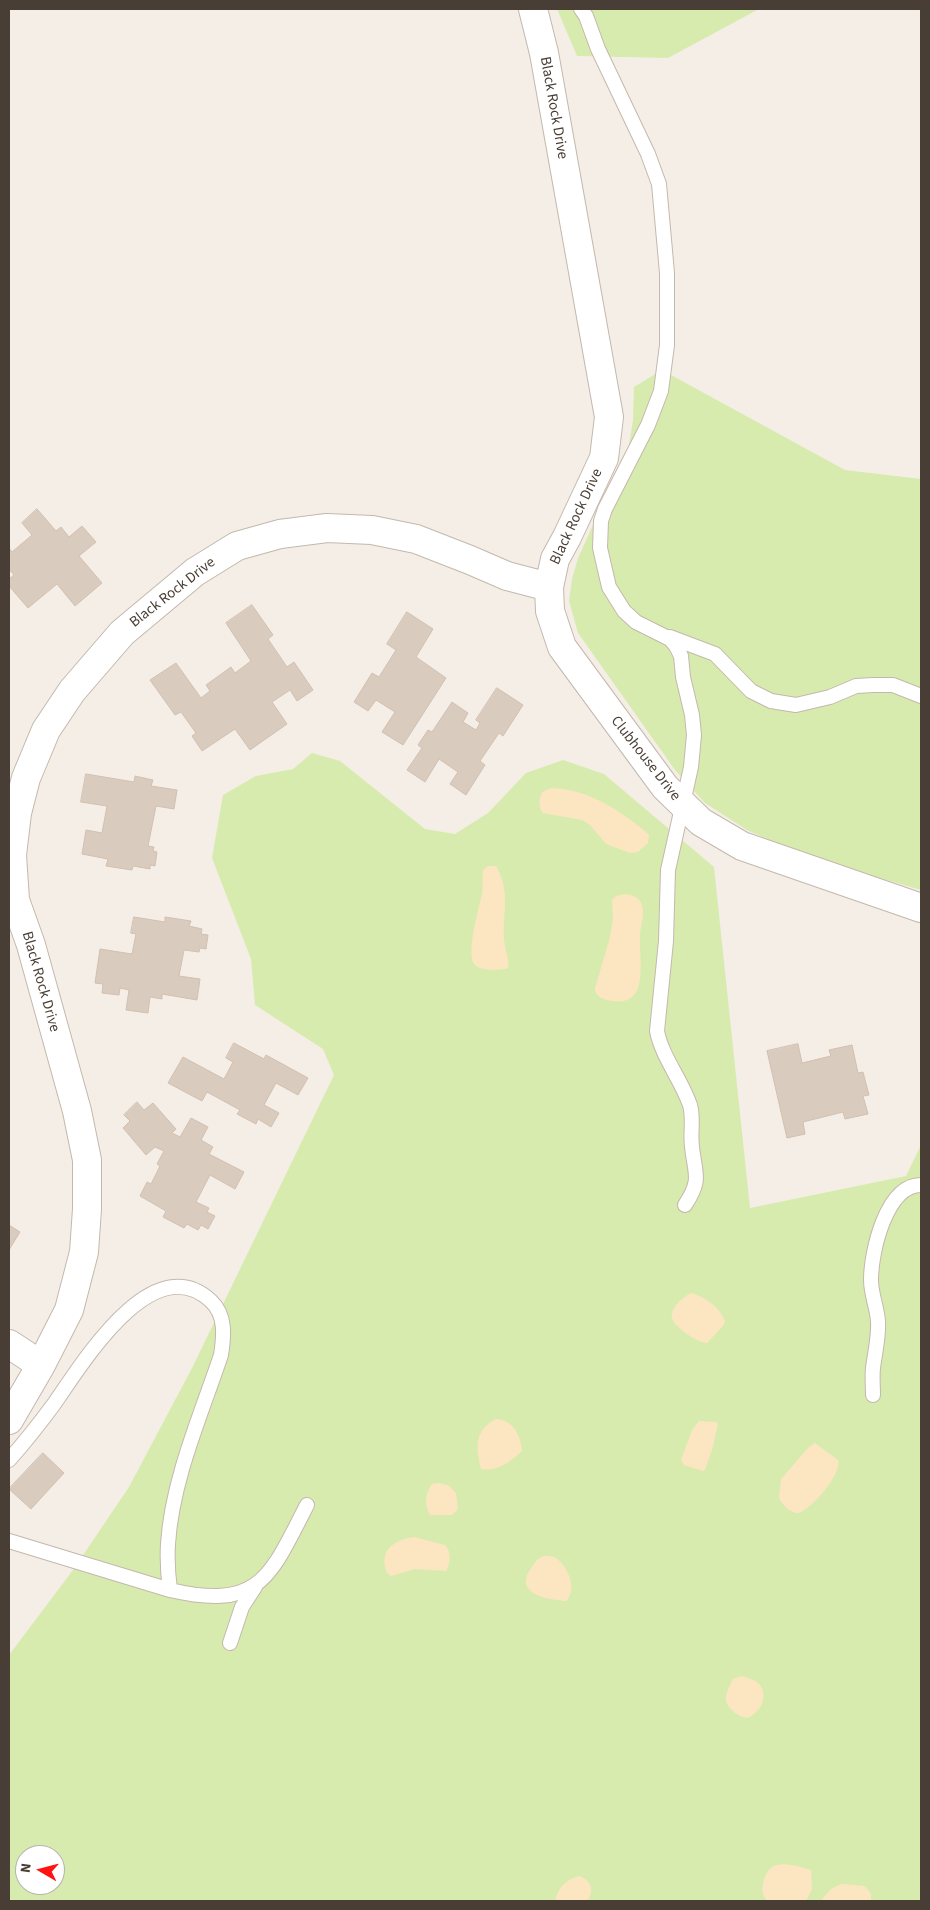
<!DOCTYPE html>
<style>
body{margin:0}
#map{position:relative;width:930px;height:1910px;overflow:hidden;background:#f4eee7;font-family:"Source Sans 3",sans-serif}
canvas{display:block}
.frame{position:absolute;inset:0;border:10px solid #483e35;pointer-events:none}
.north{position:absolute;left:15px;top:1845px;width:50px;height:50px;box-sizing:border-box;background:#fff;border:1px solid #b6b2ae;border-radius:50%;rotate:278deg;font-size:14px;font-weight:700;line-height:20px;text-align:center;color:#483e35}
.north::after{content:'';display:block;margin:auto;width:18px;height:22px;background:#ff1414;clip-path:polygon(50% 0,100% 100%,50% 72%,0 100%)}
</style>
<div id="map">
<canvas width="930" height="1910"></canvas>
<div class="frame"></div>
<div class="north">N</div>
</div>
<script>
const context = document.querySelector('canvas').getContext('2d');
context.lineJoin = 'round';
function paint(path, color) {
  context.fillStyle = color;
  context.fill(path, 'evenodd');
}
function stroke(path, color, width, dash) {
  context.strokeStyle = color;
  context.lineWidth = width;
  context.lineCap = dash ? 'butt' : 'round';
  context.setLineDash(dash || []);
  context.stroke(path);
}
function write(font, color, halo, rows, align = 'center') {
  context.font = font + ' "Source Sans 3",sans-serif';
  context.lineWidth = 5;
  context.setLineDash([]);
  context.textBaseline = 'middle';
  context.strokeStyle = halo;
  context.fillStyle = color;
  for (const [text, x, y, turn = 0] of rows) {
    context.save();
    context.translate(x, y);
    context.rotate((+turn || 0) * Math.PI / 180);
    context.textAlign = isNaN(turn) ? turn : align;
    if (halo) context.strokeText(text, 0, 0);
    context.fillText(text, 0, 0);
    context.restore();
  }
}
paint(new Path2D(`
 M557 9H759L668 58 577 56Z
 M662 370 845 470 921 479V890L810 858 747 830 705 803 675 770 578 633 569 601 572 579 578 558 629 446 633 420 634 387Z
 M312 753 340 761 425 829 455 834 488 813 526 773 563 760 604 774 714 867 750 1208 906 1176 921 1145V1901H9V1655L73 1570 129 1487 192 1368 334 1075 323 1049 255 1005 251 959 212 858 223 795 256 776 293 769ZM25 1855H55V1885H25Z`), '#d8ebae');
paint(new Path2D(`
 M551 788C587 789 618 809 645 831L649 835 648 843 638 852 630 853 606 844 590 825 582 820 543 813C538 807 539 799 542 792Z
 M488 866H496C513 896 500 917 505 946 506 954 510 961 508 968L505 969C497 970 481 971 475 965 465 956 479 907 482 894 483 886 482 878 483 870Z
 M625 894C631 895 638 896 641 903 646 913 640 926 640 937 639 964 651 1010 607 1000 600 998 595 995 595 988L609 941 613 919 612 900 616 896Z
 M691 1293C705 1297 719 1306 725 1321L723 1326 707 1343C698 1343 674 1327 672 1318 670 1308 683 1297 691 1293Z
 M496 1419C513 1420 521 1436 522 1451 511 1462 496 1472 481 1469 476 1448 474 1430 496 1419Z
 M699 1421 716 1422 718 1424 713 1446 705 1470 703 1471 684 1465 681 1460 692 1430Z
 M815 1443 838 1460C843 1473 809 1513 797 1513 789 1512 782 1504 779 1498L781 1479 808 1448Z
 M438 1483 448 1485 456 1493 458 1509 452 1515H430C424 1505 425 1494 432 1484Z
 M414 1537 445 1545C451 1551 451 1563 446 1571L415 1569 391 1576 387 1573C378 1550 394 1540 414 1537Z
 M544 1556C547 1556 553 1556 556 1558 568 1567 578 1589 566 1601 549 1600 514 1594 530 1570 534 1564 537 1558 544 1556Z
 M742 1676C748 1678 756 1680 760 1685 769 1697 760 1713 747 1718 742 1717 737 1715 733 1711 721 1701 727 1691 733 1679Z
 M784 1864 797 1866 811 1870 812 1889 806 1901H768C758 1894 763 1874 772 1867 776 1864 780 1865 784 1864Z
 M579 1876C591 1880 595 1891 587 1901H555C558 1888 565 1880 579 1876Z
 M841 1884 865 1886 871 1894V1901H821L831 1889Z`), '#fbe6c1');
const building = new Path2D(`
 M37 509 56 531 61 527 69 537 82 526 96 542 79 556 102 583 75 606 57 584 28 608 9 586V579L14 575 9 569V548L12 552 32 535 22 523Z
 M252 605 273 635 268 639 287 667 294 662 313 690 297 701 290 690 272 702 287 724 250 750 235 729 202 751 192 736 196 733 181 712 175 715 150 680 176 663 201 698 210 691 206 685 231 667 235 673 251 661 226 623Z
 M407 612 433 629 416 657 446 678 403 745 382 732 395 712 376 700 368 711 354 702 372 673 379 677 396 650 387 644Z
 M497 688 523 705 503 736 499 733 480 761 485 765 466 795 450 784 458 772 439 759 425 782 407 770 422 748 418 745 428 730 432 732 452 702 468 713 463 722 476 730 480 723 476 720Z
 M86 774 134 782 135 776 153 780 151 786 177 790 174 809 156 806 148 846 154 847 153 851 157 852 155 866 150 865V869L133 866 132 870 106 866 108 859 82 854 86 830 102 833 107 806 81 802Z
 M134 917 165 922V917L191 921 189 926 202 929 201 934 208 935 206 949 200 948 199 952 184 950 179 976 200 979 197 1000 162 994V999L150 997 148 1013 126 1010 129 990 120 988 119 995 102 993 103 984 95 983 100 949 132 954 136 934 131 933Z
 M234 1043 264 1059 266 1055 308 1078 298 1095 276 1083 264 1105 279 1113 271 1127 258 1119 256 1124 237 1114 240 1110 207 1092 202 1101 168 1083 183 1057 224 1079 233 1062 226 1058Z
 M798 1044 802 1063 831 1056 829 1050 852 1045 858 1073 863 1072 869 1095 863 1096 868 1114 845 1119 843 1112 803 1122 805 1134 787 1138 767 1051Z
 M137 1102 144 1110 153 1103 176 1129 172 1133 180 1137 191 1118 208 1127 201 1140 213 1147 209 1154 244 1172 235 1189 210 1175 196 1202 209 1208 207 1212 215 1216 208 1229 201 1225 198 1230 187 1224 184 1228 163 1217 166 1211 140 1196 147 1182 151 1184 160 1166 157 1164 164 1151 155 1147 146 1155 123 1128 130 1121 124 1115Z
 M9 1225 20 1232 9 1250Z
 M43 1453 64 1473 31 1509 9 1489Z`);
paint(building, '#dacbbf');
stroke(building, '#d2bfaf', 1);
const lane = new Path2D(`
 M581 9 586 16 598 49 648 154 659 184 667 273V345L661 391 648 425 605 509 601 521 600 548 609 587 624 611 636 622 670 639 676 646 681 656 683 677 692 715 694 735 691 767 668 870 666 941 657 1031C662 1057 681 1079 690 1105 694 1119 690 1132 692 1147 695 1175 702 1179 685 1205
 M670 637 715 654 751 691 771 701 796 705 830 697 856 686 873 685H893L921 696
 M873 1395C873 1386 872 1376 873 1368 875 1352 879 1337 878 1321 877 1307 871 1294 871 1280 871 1252 886 1185 921 1185
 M9 1460C25 1442 40 1423 54 1404 82 1364 153 1246 211 1301 226 1315 224 1336 221 1355 201 1415 172 1480 168 1544 167 1560 168 1575 170 1590 261 1611 270 1576 307 1505
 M9 1541 170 1590
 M230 1643 242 1607 255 1587`);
const street = new Path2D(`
 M533 9 544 53 609 417 604 458 567 537 555 559 549 587 550 611 562 647 665 787 701 822 742 846 921 908
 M9 1344 41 1365
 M9 1420 41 1365 69 1310 84 1252 87 1209V1160L77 1111 31 945 15 900 12 855 17 813 26 778 46 730 72 691 122 633 195 572 237 546 280 534 327 528 372 530 416 539 470 560 507 576 549 587`);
stroke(lane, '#c4b8ac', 16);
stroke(street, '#c4b8ac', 30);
stroke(lane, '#fff', 14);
stroke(street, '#fff', 28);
write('15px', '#483e35', '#fff', [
 ["Black Rock Drive",553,108,80],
 ["Black Rock Drive",577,517,-65],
 ["Black Rock Drive",173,593,-38],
 ["Clubhouse Drive",645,759,52],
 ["Black Rock Drive",40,982,74]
]);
</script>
